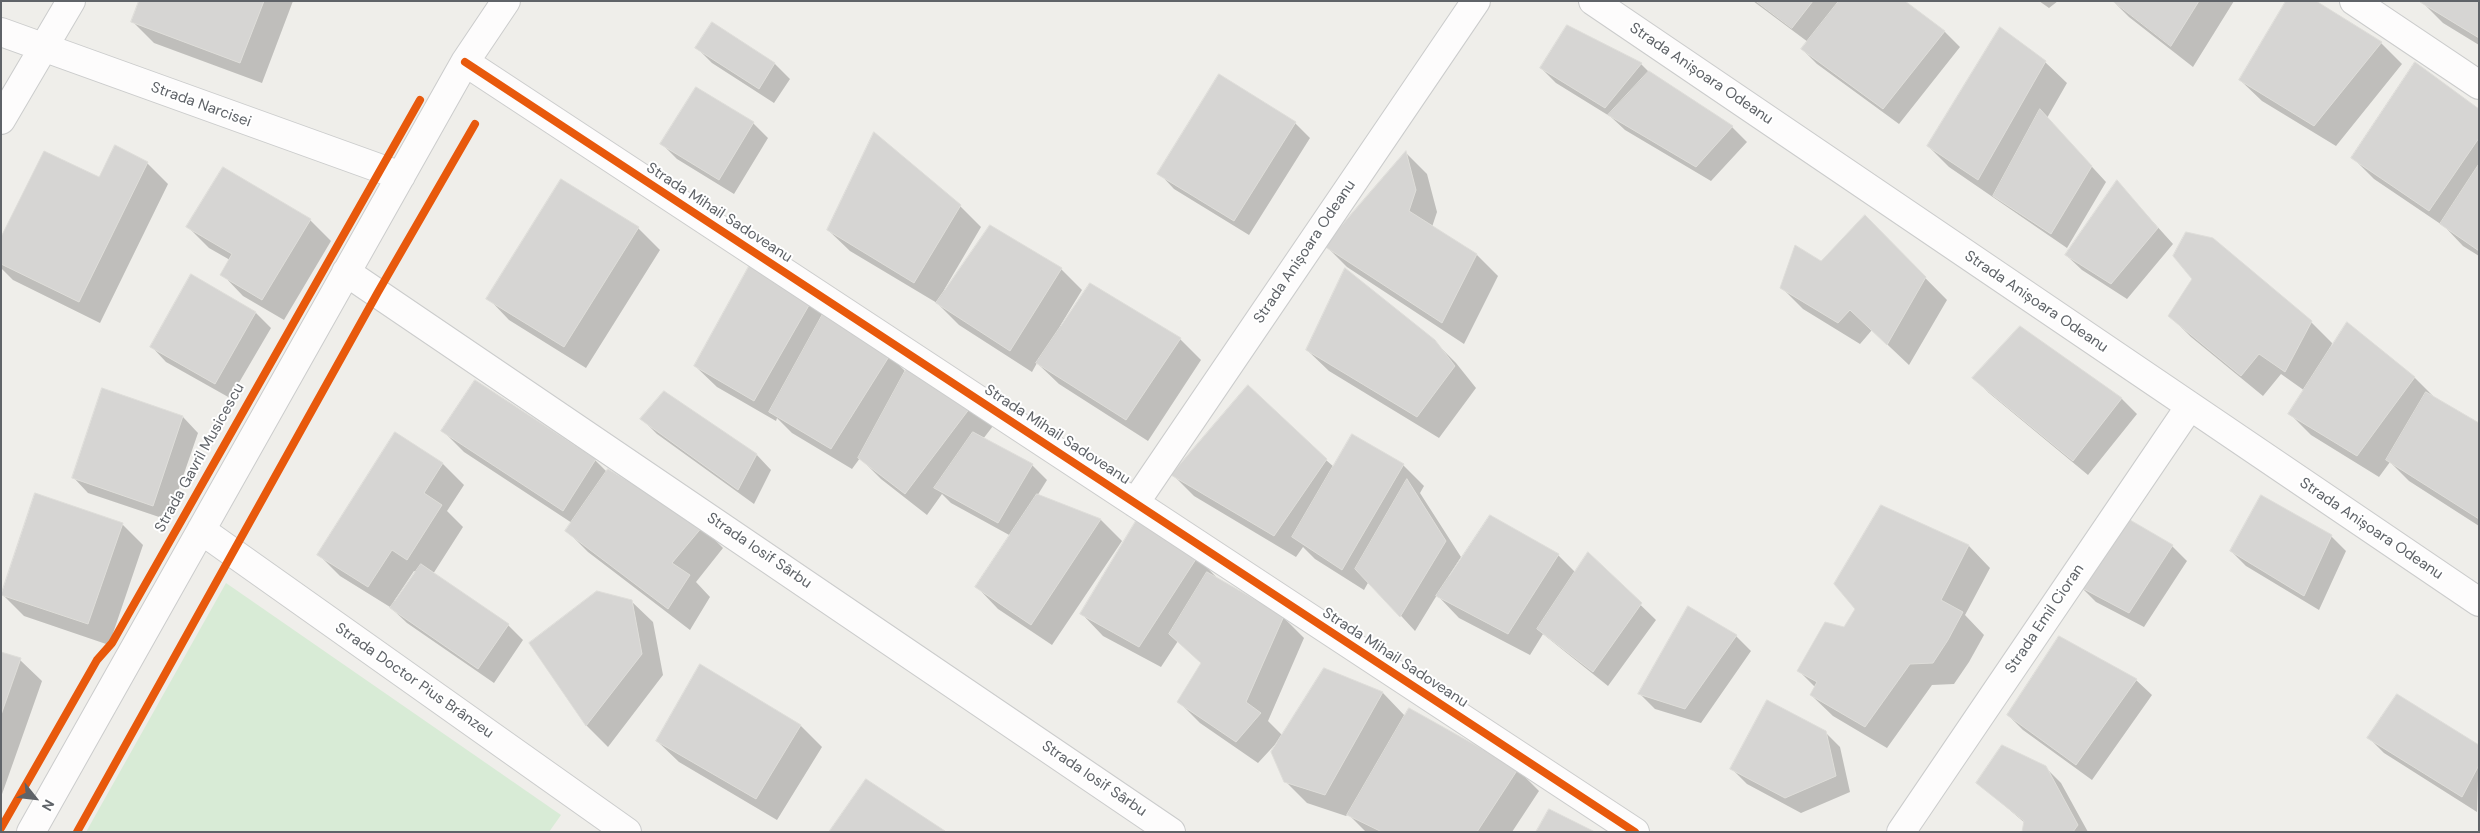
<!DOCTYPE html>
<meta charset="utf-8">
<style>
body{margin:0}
#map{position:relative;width:2480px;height:833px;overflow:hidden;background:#efeeea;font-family:"DM Sans",sans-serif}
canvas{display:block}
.frame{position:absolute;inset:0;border:2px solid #5f6368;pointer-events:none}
.north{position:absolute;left:10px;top:773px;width:50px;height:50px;-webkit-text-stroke:4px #fff;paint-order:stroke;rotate:119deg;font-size:14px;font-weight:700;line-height:20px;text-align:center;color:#5f6368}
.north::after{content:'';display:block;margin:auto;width:18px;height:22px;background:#5f6368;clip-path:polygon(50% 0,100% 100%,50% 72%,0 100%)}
</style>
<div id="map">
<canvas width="2480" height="833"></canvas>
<div class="frame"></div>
<div class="north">N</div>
</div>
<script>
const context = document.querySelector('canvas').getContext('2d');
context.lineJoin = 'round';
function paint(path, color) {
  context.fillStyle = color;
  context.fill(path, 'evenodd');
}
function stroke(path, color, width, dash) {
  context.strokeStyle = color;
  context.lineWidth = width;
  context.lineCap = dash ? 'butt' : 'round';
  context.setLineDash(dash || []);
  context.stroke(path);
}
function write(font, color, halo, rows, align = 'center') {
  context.font = font + ' "DM Sans",sans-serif';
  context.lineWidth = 4;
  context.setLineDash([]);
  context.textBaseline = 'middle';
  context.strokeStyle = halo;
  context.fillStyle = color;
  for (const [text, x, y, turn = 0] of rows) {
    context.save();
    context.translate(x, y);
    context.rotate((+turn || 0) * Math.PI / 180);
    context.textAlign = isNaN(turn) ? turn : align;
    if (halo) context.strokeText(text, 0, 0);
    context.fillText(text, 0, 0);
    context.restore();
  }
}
paint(new Path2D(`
 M226 583 561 815 549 832H86Z`), '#d8ebd6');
paint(new Path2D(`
 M140 1H293L262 83 154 43 132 21Z
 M1753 1H1903L1945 32 1960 47 1899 124 1817 64 1802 49 1808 42Z
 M2039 1H2058L2049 8Z
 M2113 1H2234L2193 67 2129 17Z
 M2479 1V45L2443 23 2422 2Z
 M2381 43 2402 64 2336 146 2262 101 2240 80Z
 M697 48 775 64 790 79 774 103 712 63Z
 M2045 62 2067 83 2047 118 2106 182 2067 248 1949 167 1928 146Z
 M1641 64 1651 74 1732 127 1747 142 1711 181 1625 130 1611 117 1556 83 1541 68Z
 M2479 111V256L2463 246 2445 227 2374 179 2352 157Z
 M753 123 768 138 734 194 677 159 662 144Z
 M1295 123 1310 138 1249 235 1174 189 1159 173Z
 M1406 153 1427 174 1437 212 1432 227 1477 255 1498 276 1464 344 1347 267 1326 246Z
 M147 163 168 184 100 323 13 280 1 268V240L99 179Z
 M561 181 638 228 660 250 586 368 509 320 488 298Z
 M2117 182 2173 244 2127 299 2082 270 2066 255Z
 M960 206 981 227 944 290 946 291 1061 269 1082 290 1060 326 1180 339 1201 360 1148 441 1059 384 1037 363 1032 372 959 325 937 303 850 251 828 230Z
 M1865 217 1947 300 1909 365 1872 330 1860 344 1803 309 1781 287 1822 262Z
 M310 220 331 241 284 320 243 296 222 274 230 260 209 248 188 227Z
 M753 261 890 356 906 372 908 368 993 426 983 439 1032 465 1047 480 1037 496 1101 520 1122 541 1052 645 998 609 977 587 1011 536 951 503 942 494 927 515 881 479 860 458 852 469 792 433 777 418 776 421 717 387 695 366Z
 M256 313 271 328 230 398 166 362 151 346Z
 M2170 316 2311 322 2332 343 2331 349 2348 324 2415 378 2435 398 2479 425V526L2409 481 2390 462 2379 477 2311 435 2290 414 2305 391 2281 374 2263 396 2191 337Z
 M2020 328 2122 399 2137 414 2088 475 1989 393 1974 378Z
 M1434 341 1456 363 1476 388 1439 438 1329 371 1307 350Z
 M183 417 198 433 168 520 88 493 73 477Z
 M642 419 756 454 771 470 754 504 657 434Z
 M443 431 595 460 607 472 702 527 723 548 696 582 710 597 690 630 588 552 567 531 572 523 464 452Z
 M395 434 443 464 464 485 447 511 463 527 433 574 508 625 523 640 494 683 407 623 390 607 340 576 318 554ZM414 571 417 572 396 602 394 601Z
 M1326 460 1334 467 1403 465 1424 486 1420 493 1461 557 1449 576 1451 577 1558 555 1576 573 1588 554 1656 620 1608 686 1543 634 1530 655 1459 618 1437 595 1415 631 1369 581 1364 590 1315 559 1303 547 1296 557 1194 496 1173 475Z
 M1882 506 1969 546 1990 568 1965 615 1984 635 1969 662 1954 684 1932 685 1887 748 1833 716 1811 695 1815 687 1799 671 1845 629 1856 609Z
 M122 524 143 545 109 645 24 616 2 594Z
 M2331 536 2346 551 2319 610 2246 566 2231 551Z
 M2172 546 2187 561 2144 627 2096 602 2081 587Z
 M1197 557 1218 579 1283 617 1304 638 1268 721 1283 736 1325 670 1383 693 1405 716 1518 770 1539 791 1512 832H1366L1348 814 1346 816 1307 803 1285 781 1282 737 1258 763 1200 723 1179 702 1202 664 1178 641 1161 667 1103 636 1082 614Z
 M631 601 653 622 663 675 608 747 587 726 530 644Z
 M1736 636 1751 651 1701 723 1655 709 1640 694Z
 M2059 637 2136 680 2152 695 2092 780 2023 730 2008 715Z
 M1 653 20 660 42 681 1 797Z
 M700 666 801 726 822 747 777 820 679 762 657 741Z
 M1825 732 1840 747 1850 792 1801 813 1747 784 1732 769Z
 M2369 738 2479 747 2477 812 2384 753Z
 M2045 767 2061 783 2088 832H2023L2025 823 1978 783Z
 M866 780 944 832H831Z`), '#0003');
const building = new Path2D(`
 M139 1H264L240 63 131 22Z
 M1756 1H1813L1792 28Z
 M1839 1H1905L1945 31 1883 109 1801 49Z
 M2113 1H2199L2171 46Z
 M2286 1H2316L2382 42 2314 126 2239 80Z
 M2479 1V38L2420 2 2421 1Z
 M712 22 775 63 759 89 695 48Z
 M1567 25 1642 63 1605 108 1540 68Z
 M2000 27 2046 61 1978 180 1927 146Z
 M2415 62 2479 109V138L2429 211 2351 158Z
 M1649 71 1733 126 1696 167 1608 115Z
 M1219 74 1296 122 1234 221 1157 174Z
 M696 87 754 122 719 180 660 144Z
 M2040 109 2092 166 2051 234 1993 196Z
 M874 132 961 205 914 283 827 230Z
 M115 145 148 162 79 302 1 264V237L44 151 99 177Z
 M1406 151 1416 190 1409 211 1477 254 1442 323 1324 246Z
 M2479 164V251L2440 224Z
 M223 167 311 219 262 300 220 275 232 254 186 227Z
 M561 179 639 227 564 347 486 299Z
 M2117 180 2158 228 2111 284 2065 255Z
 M1865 215 1926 277 1887 345 1850 310 1838 323 1780 288 1795 245 1821 261Z
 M990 225 1062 268 1010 351 936 303Z
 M2186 232 2213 238 2312 321 2285 372 2259 354 2241 376 2168 316 2192 279 2173 256Z
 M753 259 812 300 754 401 694 366Z
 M1345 268 1435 340 1455 366 1417 417 1306 350Z
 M191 274 256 312 215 384 150 347Z
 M1090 283 1181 338 1126 420 1036 363Z
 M823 314 890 355 831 449 769 412Z
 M2347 322 2415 377 2357 456 2288 414Z
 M2020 326 2122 398 2073 461 1972 378Z
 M908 366 973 404 905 494 858 458Z
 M475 380 596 459 563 511 441 431Z
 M1248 385 1327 459 1274 536 1171 475Z
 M102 388 183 416 153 506 72 478Z
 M664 391 757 454 738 490 640 419Z
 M2426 392 2479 423V519L2386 460Z
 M395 432 443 463 424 493 442 505 407 560 392 550 368 587 317 555Z
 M973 432 1033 464 998 523 934 488Z
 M1352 434 1404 464 1342 570 1292 537Z
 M608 469 703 526 672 563 690 575 668 609 565 531Z
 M1407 479 1446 541 1400 617 1355 569Z
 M35 493 123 523 88 624 1 595Z
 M1037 494 1101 519 1031 625 975 587Z
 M2261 495 2332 535 2304 596 2230 551Z
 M1881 505 1969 545 1941 600 1963 612 1948 640 1933 663 1910 664 1865 727 1810 695 1817 682 1797 671 1825 622 1844 627 1855 609 1834 584Z
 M1490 515 1559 554 1508 634 1436 596Z
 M1139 516 1198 556 1139 647 1080 614Z
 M2125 517 2173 545 2129 613 2080 587Z
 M1588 552 1642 603 1593 672 1537 629Z
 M421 564 509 624 478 669 390 608Z
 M1207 572 1284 616 1246 702 1261 713 1236 742 1177 702 1201 663 1169 634Z
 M597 591 632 600 642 654 586 726 529 643Z
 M1688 606 1737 635 1685 709 1638 694Z
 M2059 636 2137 679 2076 765 2007 715Z
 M1 652 21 658 1 715Z
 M700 664 801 725 756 799 656 741Z
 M1324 668 1383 692 1325 795 1284 782 1271 752Z
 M2397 694 2479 745V765L2462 797 2367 738Z
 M1767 700 1826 731 1836 776 1785 798 1730 769Z
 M1409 708 1518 769 1477 832H1382L1347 815Z
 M2002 745 2046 766 2078 825 2073 832H2022L2024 821 1976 783Z
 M866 779 945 831 829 832Z
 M1549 809 1595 832H1536Z`);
paint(building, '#d6d5d3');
stroke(building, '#deddd9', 1);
const minor = new Path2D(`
 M1593 1 2479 602
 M2354 1 2479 85
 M1 32 401 176
 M465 62 1635 832
 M1 120 71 1
 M346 272 1171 832
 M1135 503 1476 1
 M201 530 627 832
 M31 832 465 62 506 1
 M1901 832 2190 406`);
stroke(minor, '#cbcccc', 30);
stroke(minor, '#fdfcfc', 28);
stroke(new Path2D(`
 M465 62 1635 832
 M1 828 97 660 112 643 420 100
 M77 832 378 292 475 124`), '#e8590c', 8);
write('15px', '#5f6368', '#fff', [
 ["Strada Anișoara Odeanu",1701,74,34],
 ["Strada Narcisei",201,105,20],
 ["Strada Mihail Sadoveanu",719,213,33],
 ["Strada Anișoara Odeanu",1305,252,-56],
 ["Strada Anișoara Odeanu",2036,302,34],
 ["Strada Mihail Sadoveanu",1057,435,33],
 ["Strada Gavril Musicescu",200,458,-61],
 ["Strada Anișoara Odeanu",2371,529,34],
 ["Strada Iosif Sârbu",759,551,34],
 ["Strada Emil Cioran",2045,619,-56],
 ["Strada Mihail Sadoveanu",1395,658,33],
 ["Strada Doctor Pius Brânzeu",414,681,35],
 ["Strada Iosif Sârbu",1094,779,34]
]);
</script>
